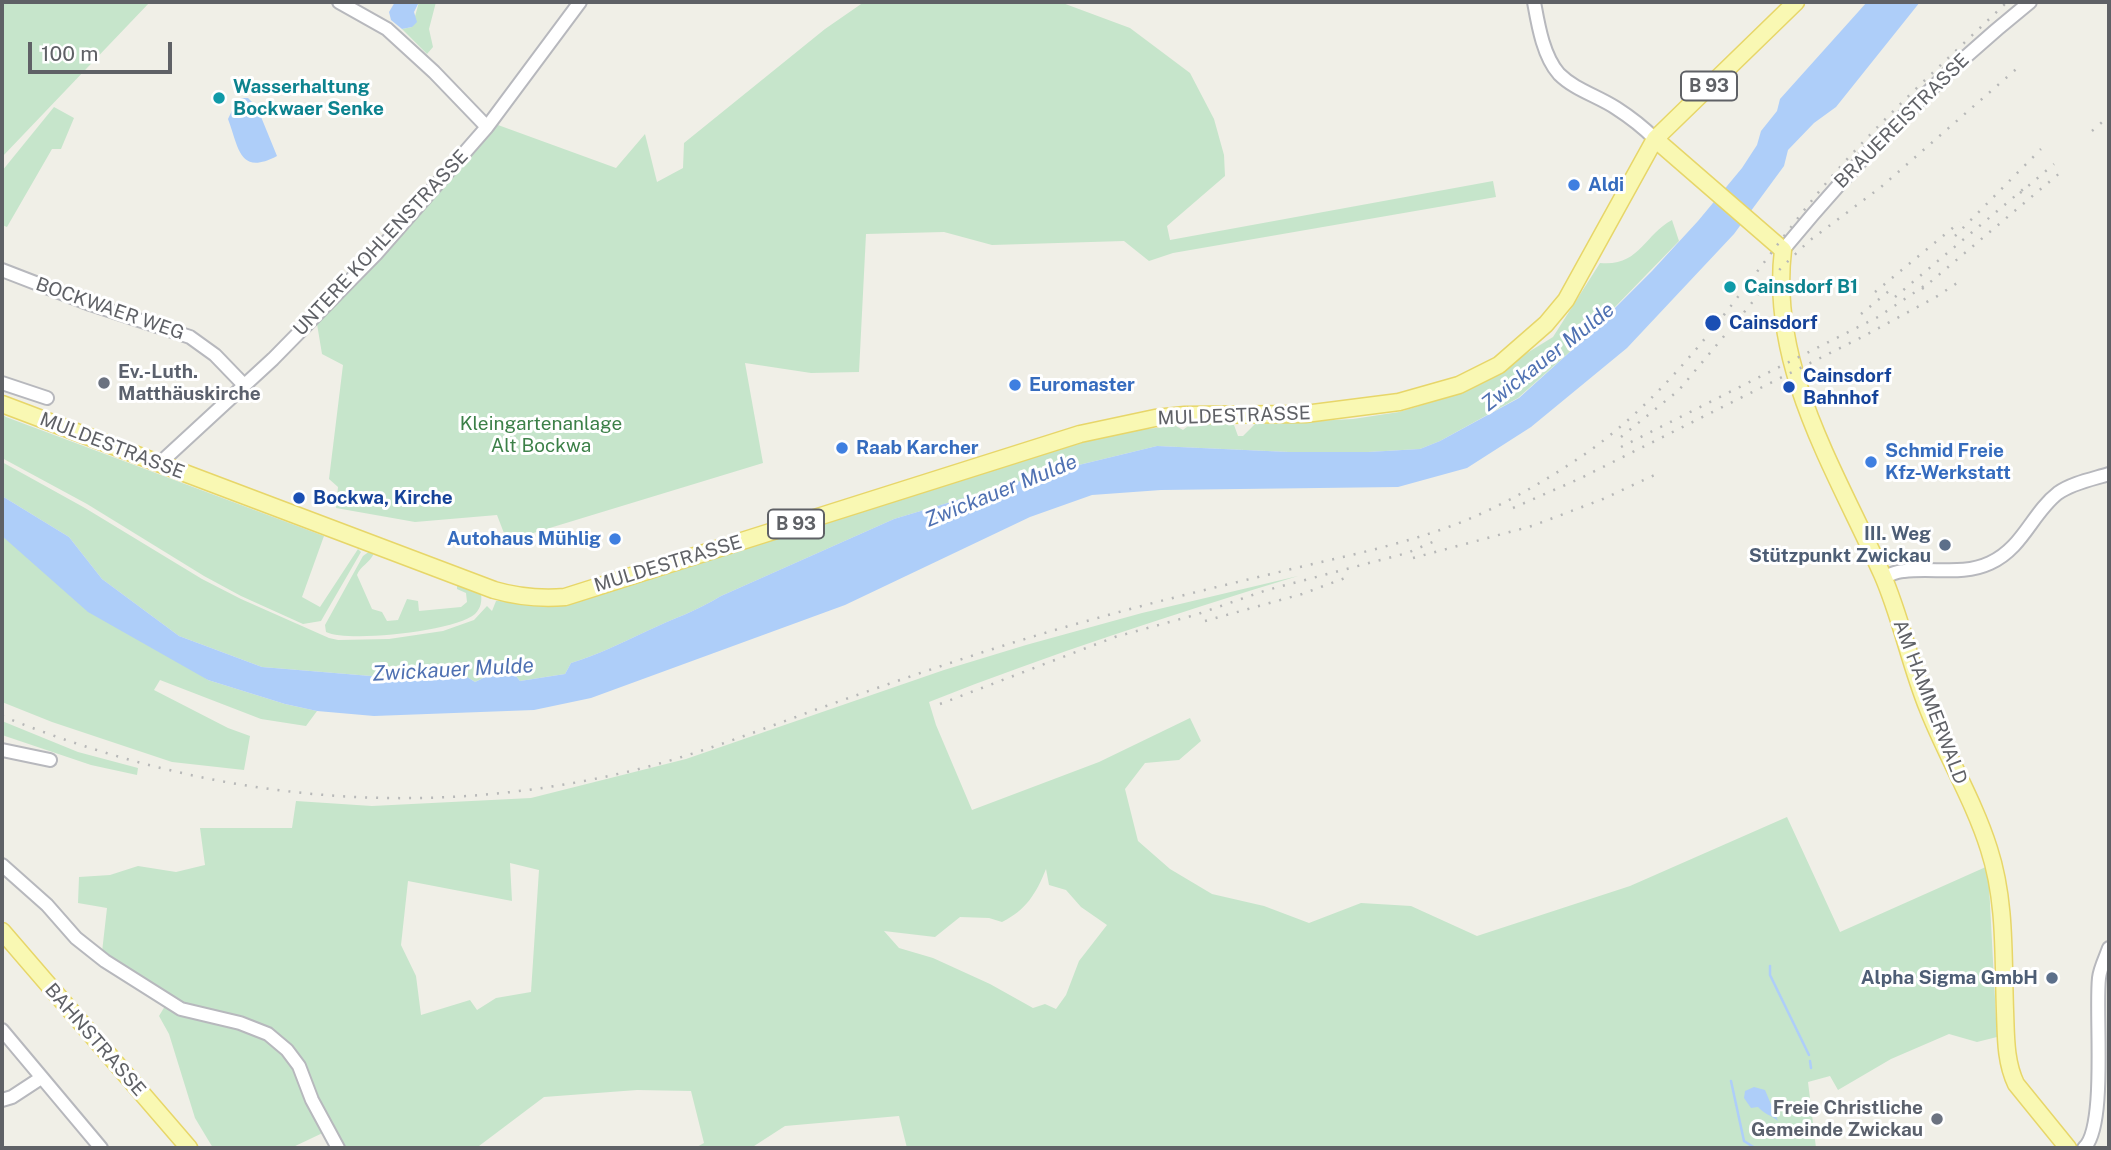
<!DOCTYPE html>
<meta charset="utf-8">
<style>
body{margin:0}
#map{position:relative;width:2111px;height:1150px;overflow:hidden;background:#f0efe7;font-family:"Public Sans",sans-serif}
canvas{display:block}
.frame{position:absolute;inset:0;border:4px solid #5f6166;pointer-events:none}
.scale{position:absolute;left:28px;top:42px;width:144px;height:32px;box-sizing:border-box;border:4px solid #5f6166;border-top:0;padding-left:9px;font-size:21px;line-height:24px;white-space:nowrap;color:#5f6166;-webkit-text-stroke:5px #fff;paint-order:stroke}
</style>
<div id="map">
<canvas width="2111" height="1150"></canvas>
<div class="frame"></div>
<div class="scale">100 m</div>
</div>
<script>
const context = document.querySelector('canvas').getContext('2d');
context.lineJoin = 'round';
function paint(path, color) {
  context.fillStyle = color;
  context.fill(path, 'evenodd');
}
function stroke(path, color, width, dash) {
  context.strokeStyle = color;
  context.lineWidth = width;
  context.lineCap = dash ? 'butt' : 'round';
  context.setLineDash(dash || []);
  context.stroke(path);
}
function write(font, color, halo, rows, align = 'center') {
  context.font = font + ' "Public Sans",sans-serif';
  context.lineWidth = 6;
  context.setLineDash([]);
  context.textBaseline = 'middle';
  context.strokeStyle = halo;
  context.fillStyle = color;
  for (const [text, x, y, turn = 0] of rows) {
    context.save();
    context.translate(x, y);
    context.rotate((+turn || 0) * Math.PI / 180);
    context.textAlign = isNaN(turn) ? turn : align;
    if (halo) context.strokeText(text, 0, 0);
    context.fillText(text, 0, 0);
    context.restore();
  }
}
paint(new Path2D(`
 M2 2H150L2 157Z
 M419 2H436L429 29 433 47 427 54 402 29 412 27Z
 M864 2H1060L1130 28 1190 73 1214 119 1224 155 1225 176 1167 226 1170 240 1493 181 1496 197 1173 253 1149 261 1124 241 992 245 944 232 866 234 859 372 811 373 745 363 763 463 507 541 497 515 415 522 336 508 338 487 329 479 343 365 322 354 317 324 498 125 616 168 645 134 657 182 683 168 684 143 825 29Z
 M54 107 74 118 61 149H52L7 227 2 225V171Z
 M1672 220 1679 241 1582 341 1518 398 1440 441 1420 449 1368 452H1289L1157 446 1054 471 894 519 721 596C697 611 672 619 647 631 621 643 598 655 571 663L565 674 520 681 508 666 475 682 464 675 407 679 262 667 179 636 102 579 69 537 2 496V462L85 508 202 579 241 599 329 638 338 640 389 639 443 631 474 620 487 606 492 611 496 601 564 602 1081 443 1125 431 1176 426 1183 430C1195 419 1218 423 1234 425L1238 436H1243L1255 424 1353 419 1399 412 1462 393 1553 337 1600 263C1639 267 1644 235 1672 220Z
 M2 414 6 417 324 536 302 597 320 607 358 549 361 552 321 621 303 624 241 596 204 576 87 504 2 458Z
 M2 536 208 680 285 704 317 711 306 726 261 719 160 680 154 690 228 728 250 736 244 770 172 762 52 722 2 702Z
 M370 551 374 553C370 563 360 566 357 575L372 609 382 612 387 621 398 620 407 599 418 601 419 611 461 607 467 602 466 593 457 589V584L481 594C482 601 481 608 475 614 456 631 349 643 326 632L325 625 363 556Z
 M1298 576C1174 614 1050 654 929 702L936 725 972 810 1099 762 1190 718 1201 741 1179 760 1145 763 1125 789 1138 841 1170 869 1212 894 1264 906 1309 923 1361 903 1411 906 1477 936 1630 886 1787 817 1840 932 1988 866 1997 1037 1977 1042 1949 1034 1891 1059 1838 1090 1830 1076 1808 1082 1816 1148H907L899 1116 785 1126 751 1148H695L704 1143 691 1091 637 1090 544 1097 479 1146 480 1148 411 1146 342 1148 331 1129 291 1148H213L195 1118 169 1034 159 1016 171 996 154 987 102 952 107 908 78 903 79 877 110 875 138 866 176 872 205 865 200 828H292L296 801 372 806 531 798 686 759 944 670 1026 645 1142 613ZM510 863 539 870 531 992 496 998 477 1010 470 1000 421 1015 416 976 401 945 408 881 512 901ZM1046 869 1049 885 1066 890 1081 907 1107 925 1079 961 1066 995 1056 1009 1045 1004 1033 1008 990 984 933 958 899 948 884 931 935 937 960 917 989 918 1002 922C1026 910 1036 894 1046 869Z
 M2 721 78 752 138 768 137 775 91 765 2 735Z`), '#c6e5cb');
paint(new Path2D(`
 M395 2H419L414 12 417 22 412 27 402 29 391 20 389 12Z
 M1867 2H1920L1836 107 1814 123 1788 150 1784 166 1734 234 1627 348 1531 427 1467 468 1398 487 1161 490 1092 495 1030 517 845 605 591 698 534 710 374 716 317 711 285 704 208 680 88 612 2 536V496L69 537 102 579 179 636 262 667 407 679 464 675 475 682 508 666 520 681 565 674 571 663C598 655 621 643 647 631 672 619 697 611 721 596L894 519 1054 471 1157 446 1289 452H1368L1420 449 1440 441 1519 398 1582 341 1652 271 1698 221 1742 168 1757 145 1761 131 1777 111 1780 99Z
 M238 98H248L257 107 277 156C239 176 239 148 228 119Z
 M1754 1087 1765 1090 1778 1121C1771 1115 1764 1114 1758 1107L1751 1108 1744 1098 1745 1091Z`), '#aecef9');
stroke(new Path2D(`
 M1770 966V975L1809 1055
 M1810 1061 1811 1068
 M1731 1081 1744 1141 1755 1148`), '#aecef9', 2.5);
const minor = new Path2D(`
 M339 2 387 29 434 72 487 127
 M1534 2C1538 24 1543 56 1559 74 1575 90 1598 96 1616 108 1630 117 1643 127 1655 139
 M1783 250C1857 160 1939 75 2030 2
 M2 270 90 304 190 337 215 355 243 384
 M2 383 47 398
 M159 464 273 359 376 254 487 127 580 2
 M1883 577C1890 575 1897 571 1904 571 1934 567 1962 576 1990 563 2023 548 2032 513 2058 493 2072 483 2093 479 2109 474
 M2 750 50 760
 M2 865 47 905 76 938 105 961 181 1009 240 1023 268 1034 287 1050 299 1066 312 1100 338 1148
 M2 1030 101 1148
 M2 1100 12 1097 41 1078
 M2084 1148C2107 1127 2095 1013 2099 978 2100 968 2106 957 2109 948`);
const major = new Path2D(`
 M1655 139 1783 250C1769 367 1836 471 1882 574 1901 617 1910 665 1928 709 1946 755 1974 801 1989 849 2006 901 2003 957 2005 1011 2006 1035 2005 1061 2016 1084L2068 1148
 M2 404 494 590C518 597 540 599 565 597L1080 434 1155 418 1185 415 1305 414 1399 402 1459 385 1499 365 1546 324 1566 300 1655 139 1796 2
 M2 931 189 1148`);
stroke(minor, '#b7b8bd', 16);
stroke(major, '#e7d669', 19);
stroke(minor, '#fff', 12);
stroke(major, '#f9f8b3', 16);
stroke(new Path2D(`
 M2092 131 2109 116
 M2020 193 2054 164
 M1955 236 2041 149
 M1922 289 2061 172
 M1875 292 1960 222
 M1895 297 2027 186
 M1861 314 1889 291
 M1621 437 1679 390 1781 268 1809 241 1881 187 2022 64
 M1621 447 1878 317 1930 282
 M1513 508 1581 478 1862 337 1936 297 1963 279
 M1413 558 1532 526 1603 499 1661 472
 M1205 621 1302 594 1345 578
 M940 704 1115 637 1195 615 1267 590 1407 553 1435 541
 M2 716C209 800 420 823 639 769 698 754 755 732 812 711 905 678 998 645 1094 619 1164 599 1234 583 1304 566 1360 553 1416 541 1469 519 1511 501 1550 478 1588 452 1686 382 1747 279 1822 188 1876 123 1946 61 2007 2`), '#b7b8b8', 2.5, [2, 9]);
for (const [x, y, r, color] of [
 [219,98,7,"#0f9aa8"],
 [1574,185,7,"#3f7fe0"],
 [1730,287,7,"#0f9aa8"],
 [1713,323,9,"#1a4fb4"],
 [104,383,7,"#6b7280"],
 [1015,385,7,"#3f7fe0"],
 [1789,387,7,"#1a4fb4"],
 [842,448,7,"#3f7fe0"],
 [1871,462,7,"#3f7fe0"],
 [299,498,7,"#1a4fb4"],
 [615,539,7,"#3f7fe0"],
 [1945,545,7,"#5c6f8a"],
 [2052,978,7,"#5c6f8a"],
 [1937,1119,7,"#6b7280"]
]) {
  const dot = new Path2D();
  dot.arc(x, y, r, 0, 2 * Math.PI);
  context.fillStyle = color;
  context.fill(dot);
  stroke(dot, '#fff', 2.5);
}
for (const [x, y, w] of [
 [1709,86,56],
 [796,524,56]
]) {
  const box = new Path2D();
  box.roundRect(x - w / 2, y - 14.5, w, 29, 5);
  context.fillStyle = '#fff';
  context.fill(box);
  stroke(box, '#5f6166', 2);
}
write('bold 18px', '#5f6166', null, [
 ["B 93",1709,86],
 ["B 93",796,524]
]);
write('bold 19px', '#0d838f', '#fff', [
 ["Wasserhaltung",233,87],
 ["Bockwaer Senke",233,109],
 ["Cainsdorf B1",1744,287]
], 'left');
write('19px', '#5f6166', '#fff', [
 ["BRAUEREISTRASSE",1902,121,-45],
 ["UNTERE KOHLENSTRASSE",381,243,-47],
 ["BOCKWAER WEG",110,309,19],
 ["MULDESTRASSE",1234,416,-2],
 ["MULDESTRASSE",112,446,21],
 ["MULDESTRASSE",668,564,-17],
 ["AM HAMMERWALD",1930,702,69],
 ["BAHNSTRASSE",95,1040,49]
]);
write('bold 19px', '#366cbe', '#fff', [
 ["Aldi",1588,185],
 ["Euromaster",1029,385],
 ["Raab Karcher",856,448],
 ["Schmid Freie",1885,451],
 ["Kfz-Werkstatt",1885,473],
 ["Autohaus Mühlig",601,539,"right"]
], 'left');
write('bold 19px', '#164399', '#fff', [
 ["Cainsdorf",1729,323],
 ["Cainsdorf",1803,376],
 ["Bahnhof",1803,398],
 ["Bockwa, Kirche",313,498]
], 'left');
write('bold 19px', '#5b616d', '#fff', [
 ["Ev.-Luth.",118,372],
 ["Matthäuskirche",118,394],
 ["Freie Christliche",1923,1108,"right"],
 ["Gemeinde Zwickau",1923,1130,"right"]
], 'left');
write('19px', '#3c8048', '#fff', [
 ["Kleingartenanlage",541,424],
 ["Alt Bockwa",541,446]
]);
write('bold 19px', '#4e5e75', '#fff', [
 ["III. Weg",1931,534],
 ["Stützpunkt Zwickau",1931,556],
 ["Alpha Sigma GmbH",2038,978]
], 'right');
write('italic 21px', '#4f71b2', '#fff', [
 ["Zwickauer Mulde",1548,357,-38],
 ["Zwickauer Mulde",1001,491,-22],
 ["Zwickauer Mulde",453,670,-3]
]);
</script>
